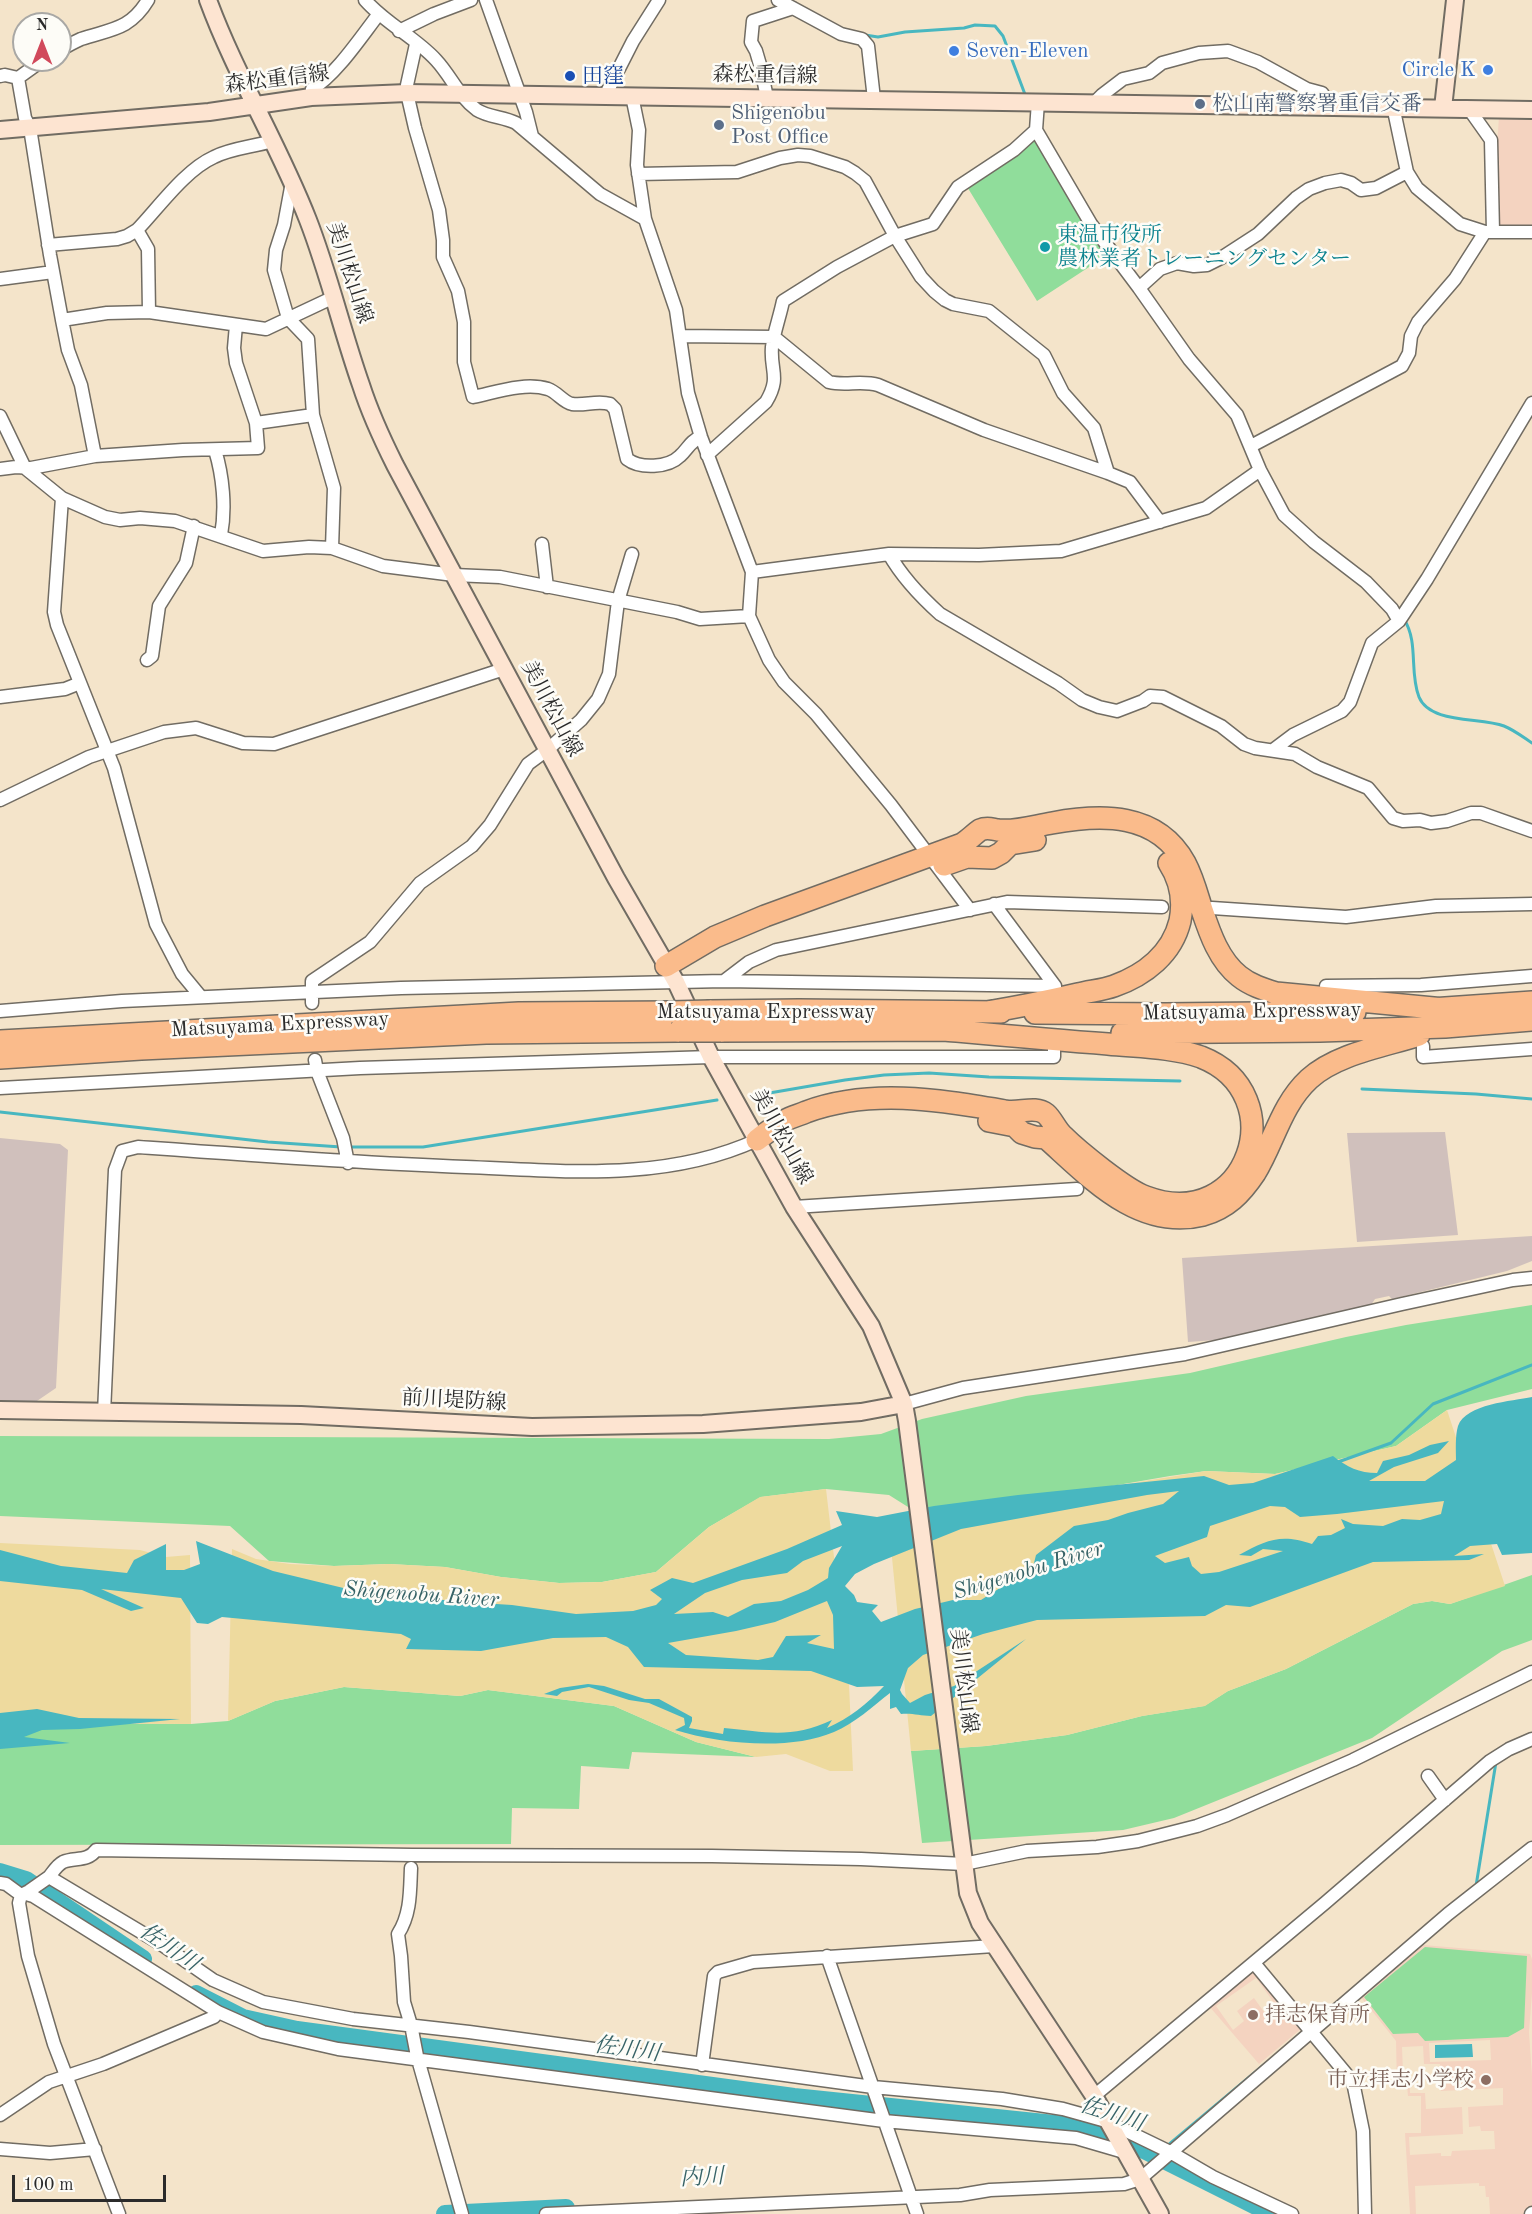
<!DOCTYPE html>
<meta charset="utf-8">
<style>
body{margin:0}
#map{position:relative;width:1532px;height:2214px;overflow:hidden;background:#f4e4ca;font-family:"Old Standard TT",serif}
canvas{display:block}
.north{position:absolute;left:12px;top:12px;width:60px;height:60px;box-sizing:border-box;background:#fdfcf7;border:2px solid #a9a8a5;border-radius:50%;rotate:0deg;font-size:16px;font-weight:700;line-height:24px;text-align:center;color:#2b2b2b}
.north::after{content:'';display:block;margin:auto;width:21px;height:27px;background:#d1495b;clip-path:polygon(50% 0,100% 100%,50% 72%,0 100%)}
.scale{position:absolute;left:12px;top:2175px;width:154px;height:27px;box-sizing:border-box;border:3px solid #2b2b2b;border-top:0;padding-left:8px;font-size:18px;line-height:21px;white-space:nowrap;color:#2b2b2b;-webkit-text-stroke:4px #fdfcf7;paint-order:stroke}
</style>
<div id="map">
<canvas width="1532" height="2214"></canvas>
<div class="north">N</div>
<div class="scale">100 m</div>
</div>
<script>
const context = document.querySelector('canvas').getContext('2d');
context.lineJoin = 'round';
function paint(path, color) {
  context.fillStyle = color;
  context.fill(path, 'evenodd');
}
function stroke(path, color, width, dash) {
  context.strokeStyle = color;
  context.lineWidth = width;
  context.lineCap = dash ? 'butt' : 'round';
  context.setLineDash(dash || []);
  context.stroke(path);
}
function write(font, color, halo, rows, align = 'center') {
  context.font = font + ' "Old Standard TT","Noto Serif JP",serif';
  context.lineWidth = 5;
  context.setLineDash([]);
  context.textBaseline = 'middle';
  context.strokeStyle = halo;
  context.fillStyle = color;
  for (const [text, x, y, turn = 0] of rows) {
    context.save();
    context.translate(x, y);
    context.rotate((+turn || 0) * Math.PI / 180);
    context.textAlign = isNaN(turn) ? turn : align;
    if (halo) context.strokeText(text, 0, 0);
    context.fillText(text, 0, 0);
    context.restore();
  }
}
paint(new Path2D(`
 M1499 116 1532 118V225H1499L1496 164Z
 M1423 1945 1530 1954 1532 1959V1993L1529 2032 1532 2076V2208L1524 2214H1490L1489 2197H1486L1485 2186H1479V2183L1415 2186 1416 2214H1410L1405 2133H1421V2096H1408L1407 2085H1397L1396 2041 1360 1996ZM1490 2040 1491 2060 1430 2062 1429 2043ZM1423 2046 1424 2064H1440L1441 2091 1503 2088V2105L1468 2107 1469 2127 1480 2126 1481 2131H1494L1495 2149 1452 2151 1451 2156H1441V2153L1410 2155 1409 2137 1463 2134 1462 2107 1426 2109 1425 2093H1410L1409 2072H1403L1402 2047Z
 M1252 1969 1302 2028 1259 2064 1209 2006ZM1256 1978 1280 2011 1269 2019 1254 1998 1237 2011 1244 2021 1233 2030 1216 2006Z`), '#f4d3c0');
paint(new Path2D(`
 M1445 1132 1458 1235 1357 1242 1347 1133Z
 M0 1138 60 1144 68 1150 56 1388 34 1403 0 1401Z
 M1532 1236V1261L1507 1271 1392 1299 1389 1296 1375 1299 1369 1308 1230 1339 1188 1342 1182 1258Z`), '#d0c0bc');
paint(new Path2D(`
 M1037 139 1109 254 1037 301 966 185Z
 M1532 1305V1389L1447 1410 1396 1446 1275 1474 1206 1471 1170 1476 1077 1492 935 1524 889 1495 826 1489 761 1497 709 1527 656 1572 602 1582 559 1583 501 1577 445 1567 389 1564 334 1566 269 1561 230 1526 0 1516V1436L829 1439 881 1434 922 1419 1026 1396 1190 1373 1346 1337 1406 1325Z
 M1532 1575V1640L1502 1651 1372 1738 1174 1818 1123 1830 922 1843 911 1751 986 1746 1067 1735 1142 1716 1204 1706 1228 1691 1286 1669 1413 1604 1432 1601 1450 1604Z
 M344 1687 460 1696 488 1690 614 1706 696 1742 756 1757 632 1752 629 1769 581 1766 579 1809 512 1808 511 1844 0 1845V1723L191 1724 228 1721 275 1701Z
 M1425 1947 1527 1956 1524 2028 1508 2037 1425 2041 1418 2033 1393 2034 1364 1997Z`), '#90dd9b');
paint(new Path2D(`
 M1447 1410 1505 1586 1450 1604 1432 1601 1413 1604 1286 1669 1228 1691 1205 1706 1142 1716 1067 1735 986 1746 911 1751 889 1527 1071 1493 1206 1471 1275 1474 1396 1446Z
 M826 1489 849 1685 853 1771H830L786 1754 756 1757 696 1742 614 1706 488 1690 460 1696 344 1687 275 1701 228 1721 232 1549 256 1559 290 1564 334 1566 389 1564 445 1567 501 1577 559 1583 602 1582 656 1572 709 1527 760 1497Z
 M0 1543 140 1550 166 1557 190 1555 191 1724 0 1723Z`), '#eeda9e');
paint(new Path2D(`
 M1532 1397V1553L1502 1555 1497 1544 1470 1546 1454 1556 1484 1554 1469 1560 1373 1562 1250 1607 1226 1605 1205 1616 1037 1620 983 1634 923 1655 908 1668 900 1690 902 1694 910 1703 925 1695 954 1686 1026 1639 931 1716C920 1716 913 1713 901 1714L896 1707 890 1709V1693C873 1706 854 1724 834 1732 790 1751 720 1744 675 1730L685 1725 684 1718 649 1703 629 1700 589 1687 562 1692 557 1696 544 1694 560 1688 588 1684 604 1686 645 1699H659L692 1717V1721L689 1728 723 1734 724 1728C766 1732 792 1739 832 1720L827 1728C850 1718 867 1704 884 1686L857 1687 811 1671 644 1667 628 1647 606 1637 553 1638 481 1651 406 1649 411 1639 401 1634 222 1617 208 1624 197 1623 181 1598 101 1589 144 1608 131 1611 82 1590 0 1581V1550L61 1566 127 1573 134 1560 166 1544V1570H184L200 1564 196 1541 273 1571 360 1592 465 1602 512 1605 576 1614 633 1611 656 1605 662 1599 650 1590 672 1578 693 1583 787 1549 842 1525 836 1511 877 1517 934 1506 1018 1495 1204 1476 1229 1485 1253 1483 1333 1456C1347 1467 1359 1473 1377 1473L1383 1461 1409 1455 1430 1445 1449 1441 1438 1453 1394 1467 1369 1481H1425L1456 1460C1456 1450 1455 1436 1458 1426 1466 1404 1512 1401 1532 1397ZM1179 1491 1163 1504 1128 1513 1108 1520 1074 1526 1036 1555 1033 1567 981 1600H953L915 1609 881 1622 872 1611 878 1605 857 1602 854 1595 845 1586 855 1574 874 1564 961 1529 1147 1495ZM1444 1501 1441 1514 1420 1520 1402 1519 1383 1526 1353 1524 1341 1519 1345 1528 1331 1535 1318 1536 1312 1544C1281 1533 1266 1540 1239 1555L1251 1556 1263 1549 1283 1551 1219 1572 1201 1574 1192 1566 1189 1557 1165 1563 1155 1556 1207 1537 1210 1526 1270 1506 1285 1507 1300 1517 1337 1514ZM842 1546 829 1568 828 1578 808 1590 781 1601 754 1604 728 1617 713 1612 674 1614 705 1593 742 1580 787 1573 803 1561ZM827 1601 833 1615 834 1649 807 1643 821 1635 786 1636 773 1657 758 1660 686 1655 668 1643 736 1631 775 1622Z
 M37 1709 79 1718 180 1719 80 1729 42 1730 24 1737 70 1743 0 1749V1713Z
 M1472 2044 1473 2057 1435 2058V2045Z`), '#48b7c0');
stroke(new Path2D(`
 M865 35 878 37 905 32 964 28 975 25 995 26 1003 36 1026 97
 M1404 619C1419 643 1409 672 1419 697 1430 724 1480 717 1504 726 1514 730 1523 737 1532 743
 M1362 1089 1476 1094 1532 1099
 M752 1096 845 1080 884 1075 929 1073 989 1077 1180 1081
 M0 1112 268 1142 341 1147
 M348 1147H423L717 1100
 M1338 1462 1391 1443 1433 1404 1532 1365
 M1476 1886 1496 1762
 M1167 2146 1265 2064`), '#48b7c0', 3);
stroke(new Path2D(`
 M0 1872 26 1880 143 1959
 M196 1994 243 2018 297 2030 794 2097 1064 2125 1100 2134 1144 2150 1272 2214
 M445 2214 566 2208`), '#48b7c0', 18);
const street = new Path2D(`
 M365 0C386 24 415 37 436 60 451 76 459 97 477 110 488 117 504 117 516 123L600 194 645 219 676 310 688 393 701 437 752 572 749 616 769 660 784 682 816 714 891 805 970 910
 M486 0 526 112 532 136
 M778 0 841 34 862 39 868 46 874 99
 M399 31 434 14 471 0
 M416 44 407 85V93L415 128 439 210 443 240V257L458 291 464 322V362L473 397C497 392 525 382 548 389 557 392 563 402 572 404 585 406 597 400 610 404L615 409 627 459C640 469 668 468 680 456 688 449 690 441 701 437
 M60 50C67 46 74 42 81 39 111 29 130 30 148 0
 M43 60 18 78 25 118 30 128 50 255 62 320 107 313 149 312 266 329 334 297
 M0 76 5 75 18 78
 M605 96 633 41 659 0
 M632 96 639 130 637 165 645 219
 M311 97 312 89C335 76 361 37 378 15
 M767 98 761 68 756 51 751 42 753 21 793 8
 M1095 102 1102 95 1123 79 1149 73 1162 63 1199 53 1228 51 1258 62 1307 89 1322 93 1330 106
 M1393 106 1407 172 1417 188 1460 224 1485 232H1532
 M1469 109 1491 140 1493 232
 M1036 130 1091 224 1139 288
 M638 174 737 172 780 158 798 155 810 156 845 167 855 173 865 181 895 236 921 277 934 291 945 300 953 304 989 311 1044 355 1063 393 1094 428 1108 473
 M292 182 284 225 276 250 274 270 288 318 308 339 313 415 334 488 332 548
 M137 230 148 249 149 312
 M48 245 117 239 127 236 137 230C159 207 185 170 214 157 232 148 253 147 272 141
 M0 279 53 272
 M62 320 68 350 81 385 95 456
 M680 336 774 337 829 382C845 386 862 380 878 385L984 430 1108 473 1130 482 1160 522
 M0 416 25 468 62 498 105 517 120 520 140 518 175 521 263 551 309 547 332 548 383 566 454 575 500 577 677 612 700 619 749 616
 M256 423 313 415
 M1251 446 1402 366 1409 353 1411 336 1418 322 1455 279 1485 232
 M215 450C223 476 226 508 221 535
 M707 455 766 402C781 377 770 371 772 347 774 332 780 316 783 301L837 267 895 236 933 224 958 187 1014 150 1036 130 1038 102
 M0 469 16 467 31 468 95 456 183 450 258 448 256 423 236 363 234 348 236 325
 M62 498 54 612 57 625 114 768 156 924 182 974 201 997
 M542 544 547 587
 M889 554C902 577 920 596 940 614L1058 683 1082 700 1099 707 1117 711 1143 701 1150 696 1163 697 1221 726 1244 744 1255 748 1295 754 1317 767 1368 788 1393 818 1403 821 1420 820 1431 823 1447 821 1471 813H1481L1532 831
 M752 572 889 554 979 555 1061 551 1206 508 1260 470
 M1399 621 1392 609 1366 582 1314 542 1284 515 1260 470 1237 415 1189 359 1139 288 1160 269 1177 263 1194 266 1207 265 1221 258 1258 234 1296 198 1309 189 1325 183 1341 180 1351 183 1361 190 1376 188 1407 172
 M147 660 152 656 159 606 186 563 194 526
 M0 697 65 689 80 683
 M1273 750 1293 735 1342 711 1350 702 1372 643 1399 621 1427 579 1532 403
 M0 800 89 757 164 732 196 728 243 743 274 744 504 669
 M994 904 1055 986V990
 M1212 908 1346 917 1436 906 1532 904
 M724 981 749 962 776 950 1007 902 1162 907
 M1326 986 1421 985 1532 976
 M312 1003V981L370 942 420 883 472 846 490 825 528 764 547 750 581 720 598 699 609 674 618 601 632 554
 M0 1011 122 1001 401 988 724 981 1055 986
 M1423 1046V1057L1532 1049
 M315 1060 317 1071 343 1138 348 1163
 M0 1088 360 1068 711 1057H1054V1045
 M794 1207 1077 1189
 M904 1404 963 1388 1185 1354 1402 1304 1513 1280 1532 1278
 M104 1413 115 1170 122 1151 138 1147C248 1155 356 1163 466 1167 564 1171 665 1182 757 1140
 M1428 1776 1445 1800
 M411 1868C410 1891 411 1914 398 1934L401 1956 404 2002 411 2025 417 2056 462 2214
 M49 1877C53 1872 57 1865 63 1862 74 1857 88 1862 96 1850L412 1855 712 1856 861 1859 964 1864 1027 1851 1097 1847 1138 1841 1197 1826 1227 1815 1353 1760 1532 1672
 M0 1883 6 1884 21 1895 19 1903 28 1956 54 2044 119 2214
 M26 1894 33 1896 218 2012 263 2032 338 2049 884 2121 1076 2138 1124 2152
 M21 1895 29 1891 49 1877 161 1944 213 1980 263 2002 353 2019 469 2032 873 2087 1002 2099 1063 2109 1106 2121 1170 2152 1213 2177 1292 2214
 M827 1956 917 2214
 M1254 1963 1353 2082 1363 2131 1365 2214
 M702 2065 714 1976 718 1972 753 1962 994 1946
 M1094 2096 1325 1903 1490 1761 1509 1749 1532 1739
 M0 2115 49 2082 103 2064 214 2017 218 2012
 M0 2149 50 2153 95 2149
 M546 2214 960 2195 990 2190 1124 2184 1140 2179 1448 1914 1532 1848
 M1531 2214 1532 2213`);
const secondary = new Path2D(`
 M208 0C236 76 279 145 308 220 329 274 342 331 361 385 370 413 382 439 395 465L616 878 676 982 711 1057 794 1207 871 1326 904 1404 907 1421 968 1893 980 1923 1094 2096 1160 2214
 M1443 108 1455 0
 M0 130 209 112 311 97 407 93 1532 110
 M0 1410 301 1415 532 1427 703 1424 861 1412 904 1404`);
const highway = new Path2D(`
 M944 865 967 857 992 858 1001 853 1010 844 1035 840
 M666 966 715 937 765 916 962 844C969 840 974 834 980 830 987 827 991 829 998 830 1016 832 1034 826 1052 823 1101 814 1157 812 1185 863 1193 878 1197 894 1202 910 1210 934 1219 960 1239 976 1250 985 1263 989 1276 993L1444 1009
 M1431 1009 1532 1002
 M710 1011 799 1010 1001 1012
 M987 1012C1018 1007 1048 1001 1078 994 1090 991 1103 990 1114 986 1145 975 1172 954 1180 921 1184 901 1180 880 1169 863
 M1035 1013 1165 1014 1355 1012
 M721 1031 956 1030
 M1122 1033 1320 1031 1445 1027 1532 1020
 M0 1041 519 1013 671 1012
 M0 1058 141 1049 486 1033 679 1031
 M989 1121 1015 1126 1022 1133 1035 1137 1046 1138C1090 1177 1138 1231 1203 1215 1227 1208 1241 1194 1255 1173 1274 1142 1281 1105 1309 1079 1336 1054 1385 1046 1419 1035
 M757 1140C766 1133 775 1126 784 1121 791 1117 799 1115 806 1112 871 1088 939 1100 1005 1111 1019 1114 1035 1105 1046 1114 1052 1119 1056 1130 1063 1136 1078 1151 1126 1190 1146 1197 1248 1235 1295 1094 1201 1057 1172 1047 1138 1047 1108 1044 1053 1040 999 1035 944 1030`);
stroke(street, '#716c63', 15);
stroke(secondary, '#716c63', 20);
stroke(highway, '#716c63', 24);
stroke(street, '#fff', 12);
stroke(secondary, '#fde4d1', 16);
stroke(highway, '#fabb8b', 21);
const highwayBridge = new Path2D(`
 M671 1012 710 1011
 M679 1031H721`);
stroke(highwayBridge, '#716c63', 24, []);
stroke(highwayBridge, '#fabb8b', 21);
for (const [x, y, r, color] of [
 [954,51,6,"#3f7fe0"],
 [1488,70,6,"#3f7fe0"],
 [570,76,6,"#1a4fb4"],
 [1200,104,6,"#5c6f8a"],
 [719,125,6,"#5c6f8a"],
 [1045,247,6,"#0f9aa8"],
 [1253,2015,6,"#8d6e63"],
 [1486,2080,6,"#8d6e63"]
]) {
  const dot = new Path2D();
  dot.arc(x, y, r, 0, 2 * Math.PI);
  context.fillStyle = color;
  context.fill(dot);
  stroke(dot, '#fdfcf7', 2);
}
write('21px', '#366cbe', '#fdfcf7', [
 ["Seven-Eleven",966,51],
 ["Circle K",1476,70,"right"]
], 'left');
write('21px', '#164399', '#fdfcf7', [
 ["田窪",582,76]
], 'left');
write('21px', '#2b2b2b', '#fdfcf7', [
 ["森松重信線",765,76,1],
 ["森松重信線",277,80,-7],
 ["美川松山線",349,273,72],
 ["美川松山線",551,709,62],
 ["Matsuyama Expressway",766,1012],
 ["Matsuyama Expressway",1252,1012,-1],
 ["Matsuyama Expressway",280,1025,-3],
 ["美川松山線",781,1137,61],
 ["前川堤防線",454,1401,3],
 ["美川松山線",963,1681,83]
]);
write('21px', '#4e5e75', '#fdfcf7', [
 ["松山南警察署重信交番",1212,104],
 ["Shigenobu",731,113],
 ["Post Office",731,137]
], 'left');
write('21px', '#0d838f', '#fdfcf7', [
 ["東温市役所",1057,235],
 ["農林業者トレーニングセンター",1057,259]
], 'left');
write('21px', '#785e54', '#fdfcf7', [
 ["拝志保育所",1265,2015],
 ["市立拝志小学校",1474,2080,"right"]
], 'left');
write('italic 22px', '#376367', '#fdfcf7', [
 ["Shigenobu River",1028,1571,-17],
 ["Shigenobu River",421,1595,4],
 ["佐川川",169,1948,34],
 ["佐川川",627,2050,8],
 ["佐川川",1112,2115,18],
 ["内川",702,2178,-3]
]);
</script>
